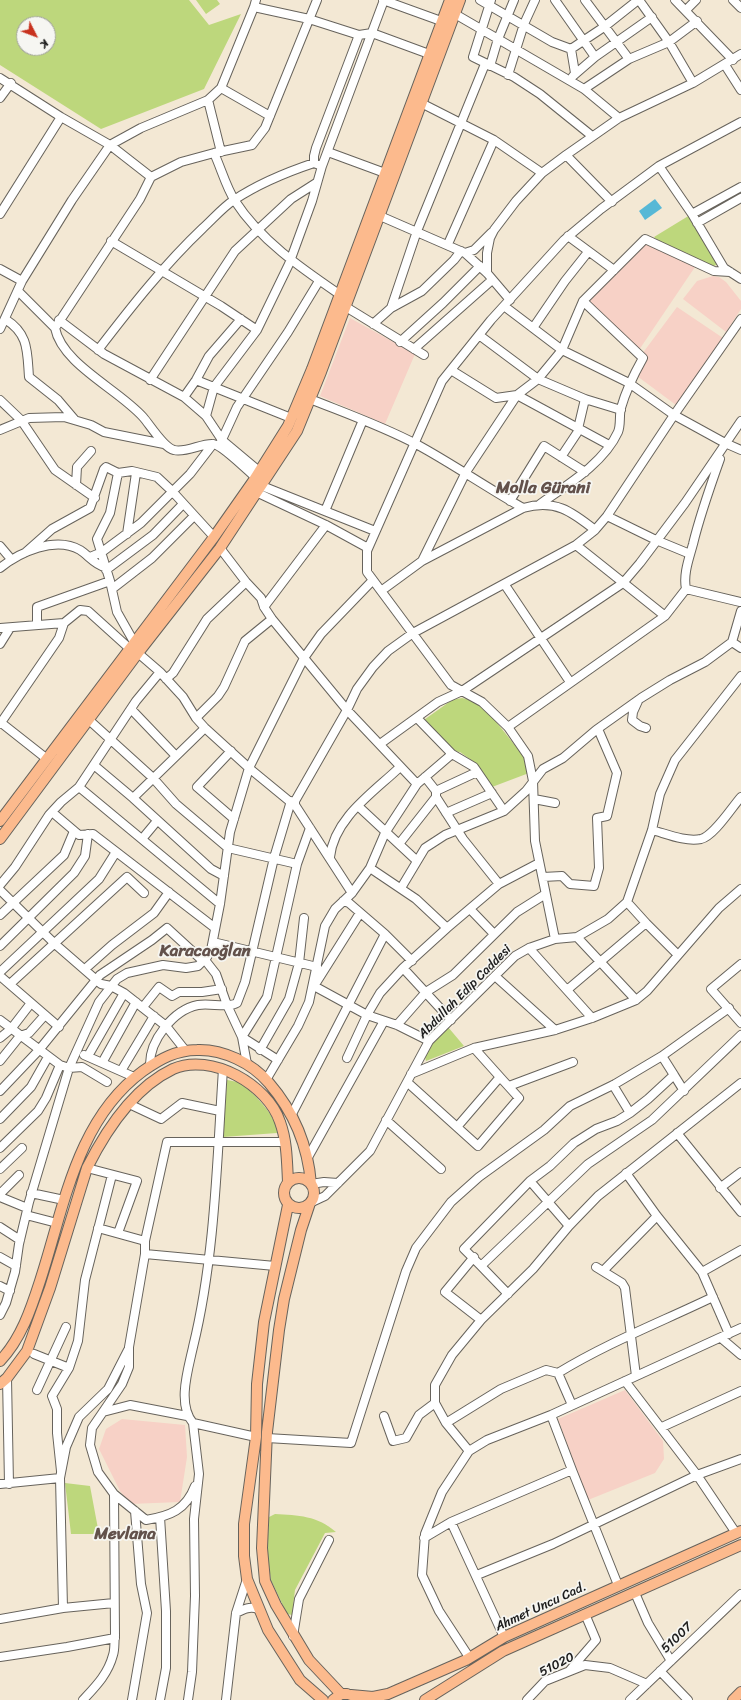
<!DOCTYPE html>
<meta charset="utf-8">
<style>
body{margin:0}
#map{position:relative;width:741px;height:1700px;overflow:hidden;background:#f3e8d4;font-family:Sriracha,sans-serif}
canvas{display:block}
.north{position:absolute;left:16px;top:16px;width:40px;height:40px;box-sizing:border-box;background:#f6f6f2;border:1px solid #9f9f9c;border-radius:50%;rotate:132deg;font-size:11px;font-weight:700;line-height:16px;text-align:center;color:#1c1c1c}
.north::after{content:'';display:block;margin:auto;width:14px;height:18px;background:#c8321e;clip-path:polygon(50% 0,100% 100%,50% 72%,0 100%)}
</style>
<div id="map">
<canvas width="741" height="1700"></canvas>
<div class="north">K</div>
</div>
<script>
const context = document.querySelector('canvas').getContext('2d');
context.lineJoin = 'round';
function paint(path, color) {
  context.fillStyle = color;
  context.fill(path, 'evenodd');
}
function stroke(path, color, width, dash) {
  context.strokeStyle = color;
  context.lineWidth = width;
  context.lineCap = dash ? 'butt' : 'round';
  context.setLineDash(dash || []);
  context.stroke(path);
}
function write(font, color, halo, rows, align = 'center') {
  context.font = font + ' Sriracha,sans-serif';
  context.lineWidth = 3.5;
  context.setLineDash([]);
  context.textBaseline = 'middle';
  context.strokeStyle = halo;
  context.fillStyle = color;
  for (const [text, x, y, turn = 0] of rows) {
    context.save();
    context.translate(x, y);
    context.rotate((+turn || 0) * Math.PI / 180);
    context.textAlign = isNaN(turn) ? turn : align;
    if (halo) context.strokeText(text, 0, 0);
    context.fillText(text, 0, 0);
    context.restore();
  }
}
paint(new Path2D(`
 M646 240 697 264 639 350 587 300Z
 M713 276 719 277 726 282 741 301V309L726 332 683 299 697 281Z
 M677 307 723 338 676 405 637 376 648 358 642 354Z
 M350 318 415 354 385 424 320 396Z
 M625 1390 663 1441 664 1459 655 1473 588 1500 558 1419Z
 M122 1419 185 1425 187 1457 180 1502 130 1504 120 1491 99 1449 106 1429Z`), '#f7d1c6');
paint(new Path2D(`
 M0 0H189L209 25 241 14 204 89 101 129 0 65ZM24 24H48V48H24Z
 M196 0H217L220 4 206 14Z
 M690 215 720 263 712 267 659 242 654 237Z
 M462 698 474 701 490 714 525 758 529 773 492 787 474 762 460 752 451 751 421 722 452 700Z
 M448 1027 464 1046 426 1061 425 1057 432 1044Z
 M227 1080C231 1081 236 1081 240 1083 253 1092 278 1117 277 1133L223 1137Z
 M65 1483 90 1486 99 1534H71Z
 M275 1514C298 1515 318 1516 336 1532L325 1533 295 1590 292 1615 287 1614 271 1580 267 1553 269 1517Z`), '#bdd77c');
paint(new Path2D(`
 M655 199 662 208 645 220 639 211Z`), '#57b8d6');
const minor = new Path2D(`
 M256 0 254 7 309 19 359 35 372 33 429 54
 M383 0 441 21
 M480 0 552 42 571 49
 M491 0 473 57 514 77 540 94 592 136
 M555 0 595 57
 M585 0 629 59
 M639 0 669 42 693 83
 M675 0 733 60
 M733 0 741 8
 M686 10 696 0
 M455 14 584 89 619 118
 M725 65 741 90
 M490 66 498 39 514 0
 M575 73 571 49 604 27 638 0
 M508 75 524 24 535 0
 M573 76 595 57 652 17
 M0 78 61 117 110 145 151 177
 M221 88 270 116
 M584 89 629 59 669 42 697 21
 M0 98 11 83
 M208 100 221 152
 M423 104 494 140 542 173
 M328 152 385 173
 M214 153C221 168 226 187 235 201 260 240 301 268 339 294
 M566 155 612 202
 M314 163V156L316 148 359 35
 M659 166 692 214 724 268 741 279
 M0 214 61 117
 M692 214 741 187
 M380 216 465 253 487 273 510 300
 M697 223 741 198
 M568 236 614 270
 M111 241 221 306 257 330
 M448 244 494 140
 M465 253 474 250 491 233
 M0 269 22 281
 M487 273V253L490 238 494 230 516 201 542 173 566 155 619 118 693 83 741 54
 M18 291 55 328
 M504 306 562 350 629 383 674 415 725 443 741 450
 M346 307 424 355
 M391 308 417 231 485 64
 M5 319C29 334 27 351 29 377L58 400 75 420
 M59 320 104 354 184 397 206 416 222 440 259 471
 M373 324 391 308 422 291 454 260 461 251
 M533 328 565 281 588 252
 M0 329 22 281 72 200 110 145 141 128 208 100 221 88 254 7
 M479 335 538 379 585 399 621 410
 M400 342 443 303 480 266
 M414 349 492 280
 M98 350C131 307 164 265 203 228 213 219 223 207 234 200 258 184 287 172 314 163L322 166 384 0
 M451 370 496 398 517 395 538 379 562 350 583 301 645 239 714 271 730 272
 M150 380 235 251 291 199 316 183
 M196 380 291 418
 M184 397 196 380 209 356 241 319
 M310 399C345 413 382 426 416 444 453 464 487 488 523 508
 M0 400 21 420 55 470 95 498
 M206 416 214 387 257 330 289 264 312 201 322 166
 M0 430 29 418 64 417 91 425 104 432 164 444
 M220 444 237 407 288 332 319 281
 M561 457 577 433 585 399
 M118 473 110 513 97 539 110 581 117 612 134 642
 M255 477C247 470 222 445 213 444 202 443 186 453 174 450 164 448 150 425 143 417 118 389 62 364 55 328L140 199 151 177 181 162 214 153 252 145 265 128 317 0
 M76 485 77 467 91 451
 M262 486 375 531
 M258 493 326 525 368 548
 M510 501 544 446 585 472
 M540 504C567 485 604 463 618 432 621 425 619 415 621 408 626 390 634 374 643 358L583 301
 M325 511 363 420
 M607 516 656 540 690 554
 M127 534 136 473
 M576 545 665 616
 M0 546 11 559
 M220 548 246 582 261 598 264 607 272 619 347 710 417 784
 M26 552 52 529 90 508 104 469 106 467 118 473 132 471 157 477 172 491 214 537
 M90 557 102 552 141 523 190 474 213 444
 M422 561 466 472 517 395 609 445
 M0 568C20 552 55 536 80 550 88 555 95 565 105 567
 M106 570 153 535 183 504
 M505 585 570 682
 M112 589 152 558 194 516
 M686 589 740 602
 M381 591 422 561 523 508C555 499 571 511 595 530L607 516 674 415 741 319
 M264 607 326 525
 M37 625V607L110 581
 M0 628 64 623
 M732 642 741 611
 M0 644 10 628
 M138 653 160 672 183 697 196 718 205 728 249 768 294 805
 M166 679 173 673 207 619 246 582
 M638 701 633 712 632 720 640 726 646 728
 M131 709 176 756
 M196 718 218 696 224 687 245 641 272 619
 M417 718 452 754
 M89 720 153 778 176 804 228 848 297 864
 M0 722 47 759
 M0 724 59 638 64 623 80 610 88 611 129 648
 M508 727 665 616 686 589C683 574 689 559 693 544 700 515 710 487 720 459
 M380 744 438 702 462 691 623 583 640 563 685 503 741 421
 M231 751 197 787 234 819
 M95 766 133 798 211 869 224 876
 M425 777 436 791V797L463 839 499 884
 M79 787 220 904
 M436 791 477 772
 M133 798 205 728
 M534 799 555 803
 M358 806 416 860
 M52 812 79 835 93 834 215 928
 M446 813 492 793
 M652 830C667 834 685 842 701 839 714 836 732 807 741 797
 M142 839 157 821
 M399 844 436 797
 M330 857C334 818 374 792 400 767
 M370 868 416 899 447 928
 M543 877 562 876 570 884 594 886 599 868 597 818 607 816 617 773 598 729
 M0 885 15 867 49 815 61 802 79 787 136 701 160 672
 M401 888 425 848 445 835 504 811 526 791 543 769 563 758 596 730 641 698 670 680 705 662 732 642 741 648
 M0 890 55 944 101 984 111 986 124 993 166 1026 185 1050
 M352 893 295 805V801L347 710 357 689 373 667 388 651 413 633 576 545 595 530
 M343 901 349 903 385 934 412 961
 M470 909 494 934
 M0 915 64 855 74 831
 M646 923 678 955
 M577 937 636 1000
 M555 939 535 841 533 781 528 756 508 727 482 702 451 685 367 572V551L442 381 491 320 564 240 601 209 659 166 741 122
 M213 942 317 967
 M0 946 74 873 85 856 88 834
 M529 948 592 1018
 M205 960 216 974 227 1005 242 1037 247 1064
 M741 964 711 989 741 1023
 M403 968 451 1020
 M85 969 112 945 154 913 169 892
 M0 972 99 879 116 852
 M0 976 59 1027
 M495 976 555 1030
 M10 984 127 877 144 893
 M567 990 646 923 627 902
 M143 1007 159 987 172 996 179 992H202L222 989
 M0 1020 60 1065 69 1068 82 1067 107 1082
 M397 1025 426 992 453 975 517 912 544 895
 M0 1038 11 1029 31 1003
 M429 1041 397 1025 367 1015 380 993 403 968 447 928 499 884 539 863
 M260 1050 289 999 299 963 304 918
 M84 1055 134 1077
 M88 1056 124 993
 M662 1056 674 1075
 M347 1058 367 1015 314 986 360 913
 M278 1060 242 1037 267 997 297 864 310 828
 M0 1061 20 1036 29 1033 45 1015
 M102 1063 136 1002
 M150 1066C149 1041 173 1010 198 1005 210 1003 228 1008 237 1003L245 982 274 858 291 801
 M223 1069C217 1160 215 1258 193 1347 188 1370 177 1404 193 1423L256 1437
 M121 1071 154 1016
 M411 1074 474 1048 555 1030 592 1018 636 1000 647 991 719 908 741 889
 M266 1080 298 1026 309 1002 325 926 335 909 352 893 370 868 385 833 417 784 452 754 474 767 504 811
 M407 1082 478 1146 519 1098 500 1077
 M613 1085 630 1113
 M509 1086 573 1062
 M0 1091 39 1050 100 975 152 940 167 928 203 961
 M129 1104 161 1119 182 1103 220 1111
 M292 1114 385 934
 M0 1119 31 1087 48 1057
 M386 1120 441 1169
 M457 1127 500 1077 474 1048
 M677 1133 741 1212
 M0 1148 38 1111 46 1098 60 1065
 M307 1159 384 1021
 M87 1168 137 1181 118 1233
 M0 1169 22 1148
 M626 1173 657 1216 702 1272 729 1334
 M530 1181 569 1226
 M311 1184 324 1182 338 1183
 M720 1188 741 1172
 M31 1193 64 1200
 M0 1194 19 1175
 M0 1197 27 1208
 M310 1203 325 1196 370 1151 429 1041 515 956 529 948 555 939 577 937 608 919 627 902 652 830 660 794 675 760 741 676
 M26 1215 57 1223
 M0 1227 20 1240
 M98 1228 145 1241
 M145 1254 275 1266
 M0 1257 16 1266
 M474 1257 445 1292 481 1320
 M481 1266 464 1249 530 1181 550 1166 574 1143 596 1129 617 1121 630 1113 648 1099 674 1075 684 1091
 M596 1267 622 1283 625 1288 636 1376
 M603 1271 657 1216
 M702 1272 741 1250
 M0 1286 10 1291
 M508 1294 481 1266 588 1164 652 1120 741 1035
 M0 1315 6 1303 15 1272 19 1244 29 1202 69 1068 99 1002 117 979 127 973 163 965 186 968 198 966 207 957 211 950 220 904 230 832 249 768 304 658 321 634 373 580
 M721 1338 741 1355
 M34 1354 69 1368
 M558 1373 572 1405
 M7 1378 9 1484
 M625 1381 697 1475 736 1533
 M37 1390 66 1327
 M103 1412 130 1405 187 1416
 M384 1416 393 1441 406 1438 419 1415 435 1403
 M446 1423 501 1389 546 1370 558 1373C607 1343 661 1322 713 1297
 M662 1427 741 1391
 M267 1438 351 1443 406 1271 416 1248 451 1202 479 1177 544 1130 570 1106 615 1084 662 1056 729 1008
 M469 1451 446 1423 435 1403V1385L452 1355 481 1320 533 1269 569 1226 598 1196 741 1083
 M572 1470 618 1585
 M61 1471 57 1433V1409L52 1396 69 1368 78 1341 85 1280 112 1175
 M60 1478 63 1608
 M0 1484 60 1478 66 1447 79 1417 108 1389 128 1350
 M114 1494 146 1520C170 1516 186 1510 195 1486
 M451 1522 504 1637
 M424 1538 451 1522 572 1470 551 1415
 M477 1575 553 1544 697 1475 741 1459
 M635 1593 648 1623 671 1661
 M236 1613C244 1609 250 1606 258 1609
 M0 1619 63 1608 114 1603
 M293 1636 299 1599 329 1540
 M0 1657 67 1647 115 1638
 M469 1657 439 1611 422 1575 425 1534 442 1492 469 1451 487 1440 551 1415 741 1328
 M570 1670 596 1640 585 1614
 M660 1671 688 1700
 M83 1700C96 1686 108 1674 113 1655 115 1649 114 1642 115 1636L114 1494 98 1472 90 1445 92 1428 122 1384 129 1367V1347L145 1254V1241L167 1142H285
 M132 1700 147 1613 141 1584 135 1511
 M160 1700 166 1668V1611L160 1517
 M188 1700 192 1672 195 1596 194 1519 199 1474 193 1423
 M226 1700 236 1613 247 1579
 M527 1700 545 1681 585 1665 610 1668 647 1684
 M630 1700 741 1594`);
const major = new Path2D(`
 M0 821 214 537 254 480 288 426 312 369 450 0
 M0 839 138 653 220 548 297 431 321 372 460 0
 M284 1193a15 15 0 1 1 30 0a15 15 0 1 1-30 0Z
 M310 1203 301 1230 284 1299 279 1330 267 1432 262 1548 265 1581 276 1605 309 1660 341 1694
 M288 1205 264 1322 257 1384 256 1437 244 1524V1556L247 1579 268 1630 300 1680 323 1700
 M0 1361C21 1339 31 1309 40 1281 64 1208 76 1120 143 1071 160 1059 176 1050 197 1050 223 1049 252 1063 269 1083 294 1112 308 1146 311 1184
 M0 1384 7 1378 27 1351 50 1288 87 1168C106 1130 133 1088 173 1069 211 1052 268 1085 280 1122 287 1141 287 1162 288 1182
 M351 1695 373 1697 388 1694 466 1660 504 1637 741 1531
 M333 1700 341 1694H347
 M425 1700 503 1651 741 1545
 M733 1700 741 1692`);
stroke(minor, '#67635c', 10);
stroke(major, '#67635c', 12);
stroke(minor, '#fff', 8);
stroke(major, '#fcba8d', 10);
write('13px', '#1c1c1c', '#f6f6f2', [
 ["Abdullah Edip Caddesi",465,992,-45],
 ["Ahmet Uncu Cad.",541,1607,-25],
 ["51007",677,1638,-44],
 ["51020",557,1665,-27]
]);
write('bold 17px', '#62514b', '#f6f6f2', [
 ["Molla Gürani",543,489],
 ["Karacaoğlan",205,952],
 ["Mevlana",125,1535]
]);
</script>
